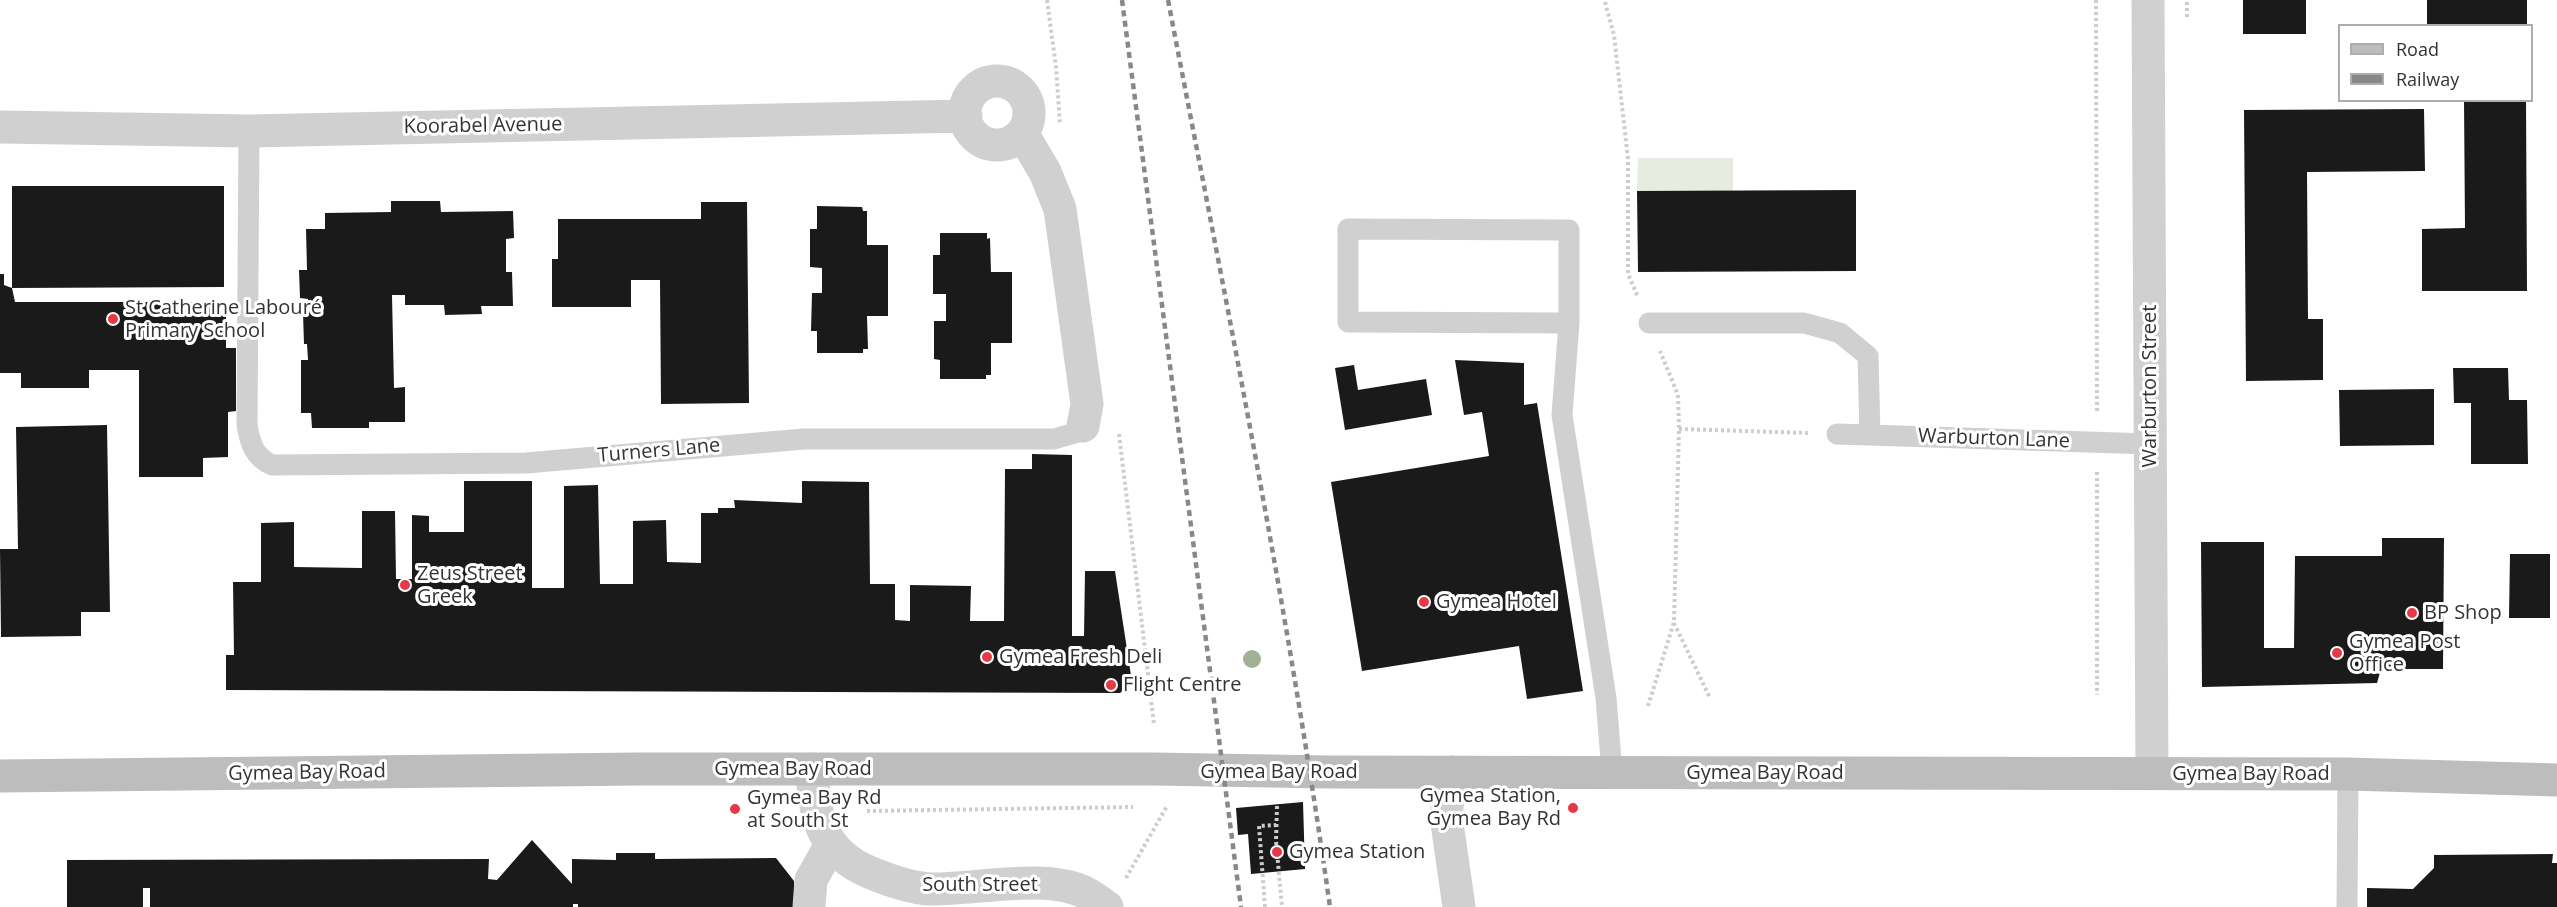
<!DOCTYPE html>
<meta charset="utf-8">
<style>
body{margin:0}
#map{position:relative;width:2557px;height:907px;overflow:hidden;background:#fff;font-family:"Open Sans",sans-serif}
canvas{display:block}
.legend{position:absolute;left:2338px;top:24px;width:195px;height:78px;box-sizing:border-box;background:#fff;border:2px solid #adadad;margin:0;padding:8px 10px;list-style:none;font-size:18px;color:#333}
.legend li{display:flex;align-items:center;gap:12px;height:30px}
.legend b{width:30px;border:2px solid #adadad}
</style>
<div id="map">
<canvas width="2557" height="907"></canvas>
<ul class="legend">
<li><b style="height:8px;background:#bdbdbd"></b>Road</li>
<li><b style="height:8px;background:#888"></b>Railway</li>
</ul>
</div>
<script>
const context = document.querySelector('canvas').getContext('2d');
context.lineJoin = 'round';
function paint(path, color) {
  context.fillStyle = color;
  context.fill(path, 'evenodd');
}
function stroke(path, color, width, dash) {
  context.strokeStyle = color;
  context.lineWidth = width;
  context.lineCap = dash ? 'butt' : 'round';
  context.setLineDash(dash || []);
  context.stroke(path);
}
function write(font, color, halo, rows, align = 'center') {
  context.font = font + ' "Open Sans",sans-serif';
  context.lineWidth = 6;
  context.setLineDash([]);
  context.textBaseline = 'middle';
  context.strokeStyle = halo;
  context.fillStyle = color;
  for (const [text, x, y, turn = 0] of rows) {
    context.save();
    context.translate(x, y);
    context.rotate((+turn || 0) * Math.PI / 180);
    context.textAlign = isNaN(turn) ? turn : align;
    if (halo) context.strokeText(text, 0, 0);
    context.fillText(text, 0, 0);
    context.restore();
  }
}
paint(new Path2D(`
 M1638 158H1733V192L1637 191Z`), '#e6ecdf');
paint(new Path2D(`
 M2243 0H2306V34H2243Z
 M2427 0H2527V26H2427Z
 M2464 100H2526L2527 291H2422V229L2465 228Z
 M2424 109 2425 171 2307 172 2308 319H2323V380L2246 381 2244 110Z
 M12 186H224V287L12 288Z
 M1856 190V271L1638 272 1637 191Z
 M391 201H440L441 212 513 211 514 238 506 239V272H512L513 306H481L482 314 445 315 444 305H405V295H392L394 388 405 387V422H369V428H312L311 413H301V360H308L307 344H304L303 313 309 312 308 299 300 298 299 270H307L306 229H325V213L391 212Z
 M701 202H747L749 403 661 404 660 280H631V307H552V259H558V219H701Z
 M817 206 862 207 863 211H867V245H888V316H867L868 349H863V353H817V331H811L812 293H822V268L810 267V229H817Z
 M940 233H987V239L990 238 991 272H1012V343H991V375H986V379H940V360L934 359V321H946V294H933V255H940Z
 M0 274H4V285L12 288 15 302H226V348H236V411L228 412V457L203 458V477H139V370H89V388H21V373H0Z
 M1455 360 1524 363V405L1537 403 1583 691 1527 699 1519 646 1362 671 1331 482 1489 456 1482 412 1464 415Z
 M1354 365 1358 390 1426 379 1432 415 1345 430 1335 368Z
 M2453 368H2508L2509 400H2527L2528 464H2471V403H2454Z
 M2434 389V445L2340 446 2339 390Z
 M107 425 110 612H81V636L1 637 0 549H18L16 427Z
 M1032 454 1072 455V636H1084L1085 571H1115L1132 682 1120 693 226 690V655H234L233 582H261V523L294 522V567L362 568V511H395L396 579H412V515L429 516V532H464V481H532V588H564V486L598 485 600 584H633V521L666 520 667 562 701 563V513H718V508H735L734 500 802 503V481L869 482 870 584H895V620L910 621V585L971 586 970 621H1004L1005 469H1032Z
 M2382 538H2444L2443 669H2381L2377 683 2202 687 2201 542H2264V648H2294L2295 556H2382Z
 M2510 554H2550V618H2509Z
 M1303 802 1305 869 1251 874 1248 834 1238 835 1236 808Z
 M532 840 572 884V859L616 860V853H655V859L776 858 794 881V907H578V904H573V907H150V888H143V907H67V860L489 859 488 879 497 880Z
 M2553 854 2552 863H2557V907H2367V888L2413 889 2434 868V855Z`), '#1a1a1a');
stroke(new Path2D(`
 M1047 0 1056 67 1060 124
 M2096 0 2097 413
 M1605 2 1614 35 1628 159V274L1638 297
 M2187 17V0
 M1679 429 1808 433
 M1119 434 1154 724
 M2097 472V695
 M1674 623 1710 698
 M1648 706 1674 622 1679 429 1678 395 1660 351
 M1277 806 1276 841 1282 907
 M867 811 1133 807
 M1126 878 1167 806
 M1265 907 1259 826 1276 825`), '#cdcdcd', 4, [3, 3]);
stroke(new Path2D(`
 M249 131 247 425C250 443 254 457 272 465L526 463 804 439H1054L1075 433 1083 426
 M1348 229 1569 230V323L1348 322Z
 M1569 323 1562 415 1606 698 1612 773
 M1649 323H1804L1840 333 1868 356 1870 435
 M1837 434 2150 444
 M2347 907 2348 774`), '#d0d0d0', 21);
stroke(new Path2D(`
 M2148 0 2152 773
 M965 113a32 32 0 1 1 64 0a32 32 0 1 1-64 0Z
 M0 127 249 131 966 116
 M1022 133 1045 172 1060 209 1087 404 1083 426
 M812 769C814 817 822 852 869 872 888 880 910 888 930 889 975 890 1043 873 1084 892 1092 896 1100 902 1107 907
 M1451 772 1446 816 1459 907
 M809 907 811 880 830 846`), '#d0d0d0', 33);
stroke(new Path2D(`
 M0 776 639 769H1154L1329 772 2348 774 2557 780`), '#bdbdbd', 33);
stroke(new Path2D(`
 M1122 0 1241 907
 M1168 0C1226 301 1287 603 1330 907`), '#888', 4.5, [6, 4.5]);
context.fillStyle = '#a2b095';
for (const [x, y] of [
 [1252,659]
]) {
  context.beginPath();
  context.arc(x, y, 9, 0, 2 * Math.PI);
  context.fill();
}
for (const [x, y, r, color] of [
 [113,319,6,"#e63946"],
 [405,585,6,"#e63946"],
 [1424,602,6,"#e63946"],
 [2412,613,6,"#e63946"],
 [2337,653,6,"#e63946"],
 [987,657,6,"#e63946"],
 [1111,685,6,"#e63946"],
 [1573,808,6,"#e63946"],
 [735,809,6,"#e63946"],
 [1277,852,6,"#e63946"]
]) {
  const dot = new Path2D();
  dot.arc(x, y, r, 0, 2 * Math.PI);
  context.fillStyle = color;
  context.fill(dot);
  stroke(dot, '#fff', 2);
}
write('20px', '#333', '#fff', [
 ["Koorabel Avenue",483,126,-1],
 ["Warburton Street",2150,386,-90],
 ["Warburton Lane",1994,439,2],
 ["Turners Lane",659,451,-5],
 ["Gymea Bay Road",793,769],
 ["Gymea Bay Road",1279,772],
 ["Gymea Bay Road",307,773,-1],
 ["Gymea Bay Road",1765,773],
 ["Gymea Bay Road",2251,774],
 ["South Street",980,885]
]);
write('20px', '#333', '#fff', [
 ["St Catherine Labouré",125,308],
 ["Primary School",125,331],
 ["Zeus Street",417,574],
 ["Greek",417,597],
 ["Gymea Hotel",1436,602],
 ["BP Shop",2424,613],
 ["Gymea Post",2349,642],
 ["Office",2349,665],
 ["Gymea Fresh Deli",999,657],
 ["Flight Centre",1123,685],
 ["Gymea Station,",1561,796,"right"],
 ["Gymea Bay Rd",1561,819,"right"],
 ["Gymea Bay Rd",747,798],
 ["at South St",747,821],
 ["Gymea Station",1289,852]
], 'left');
</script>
